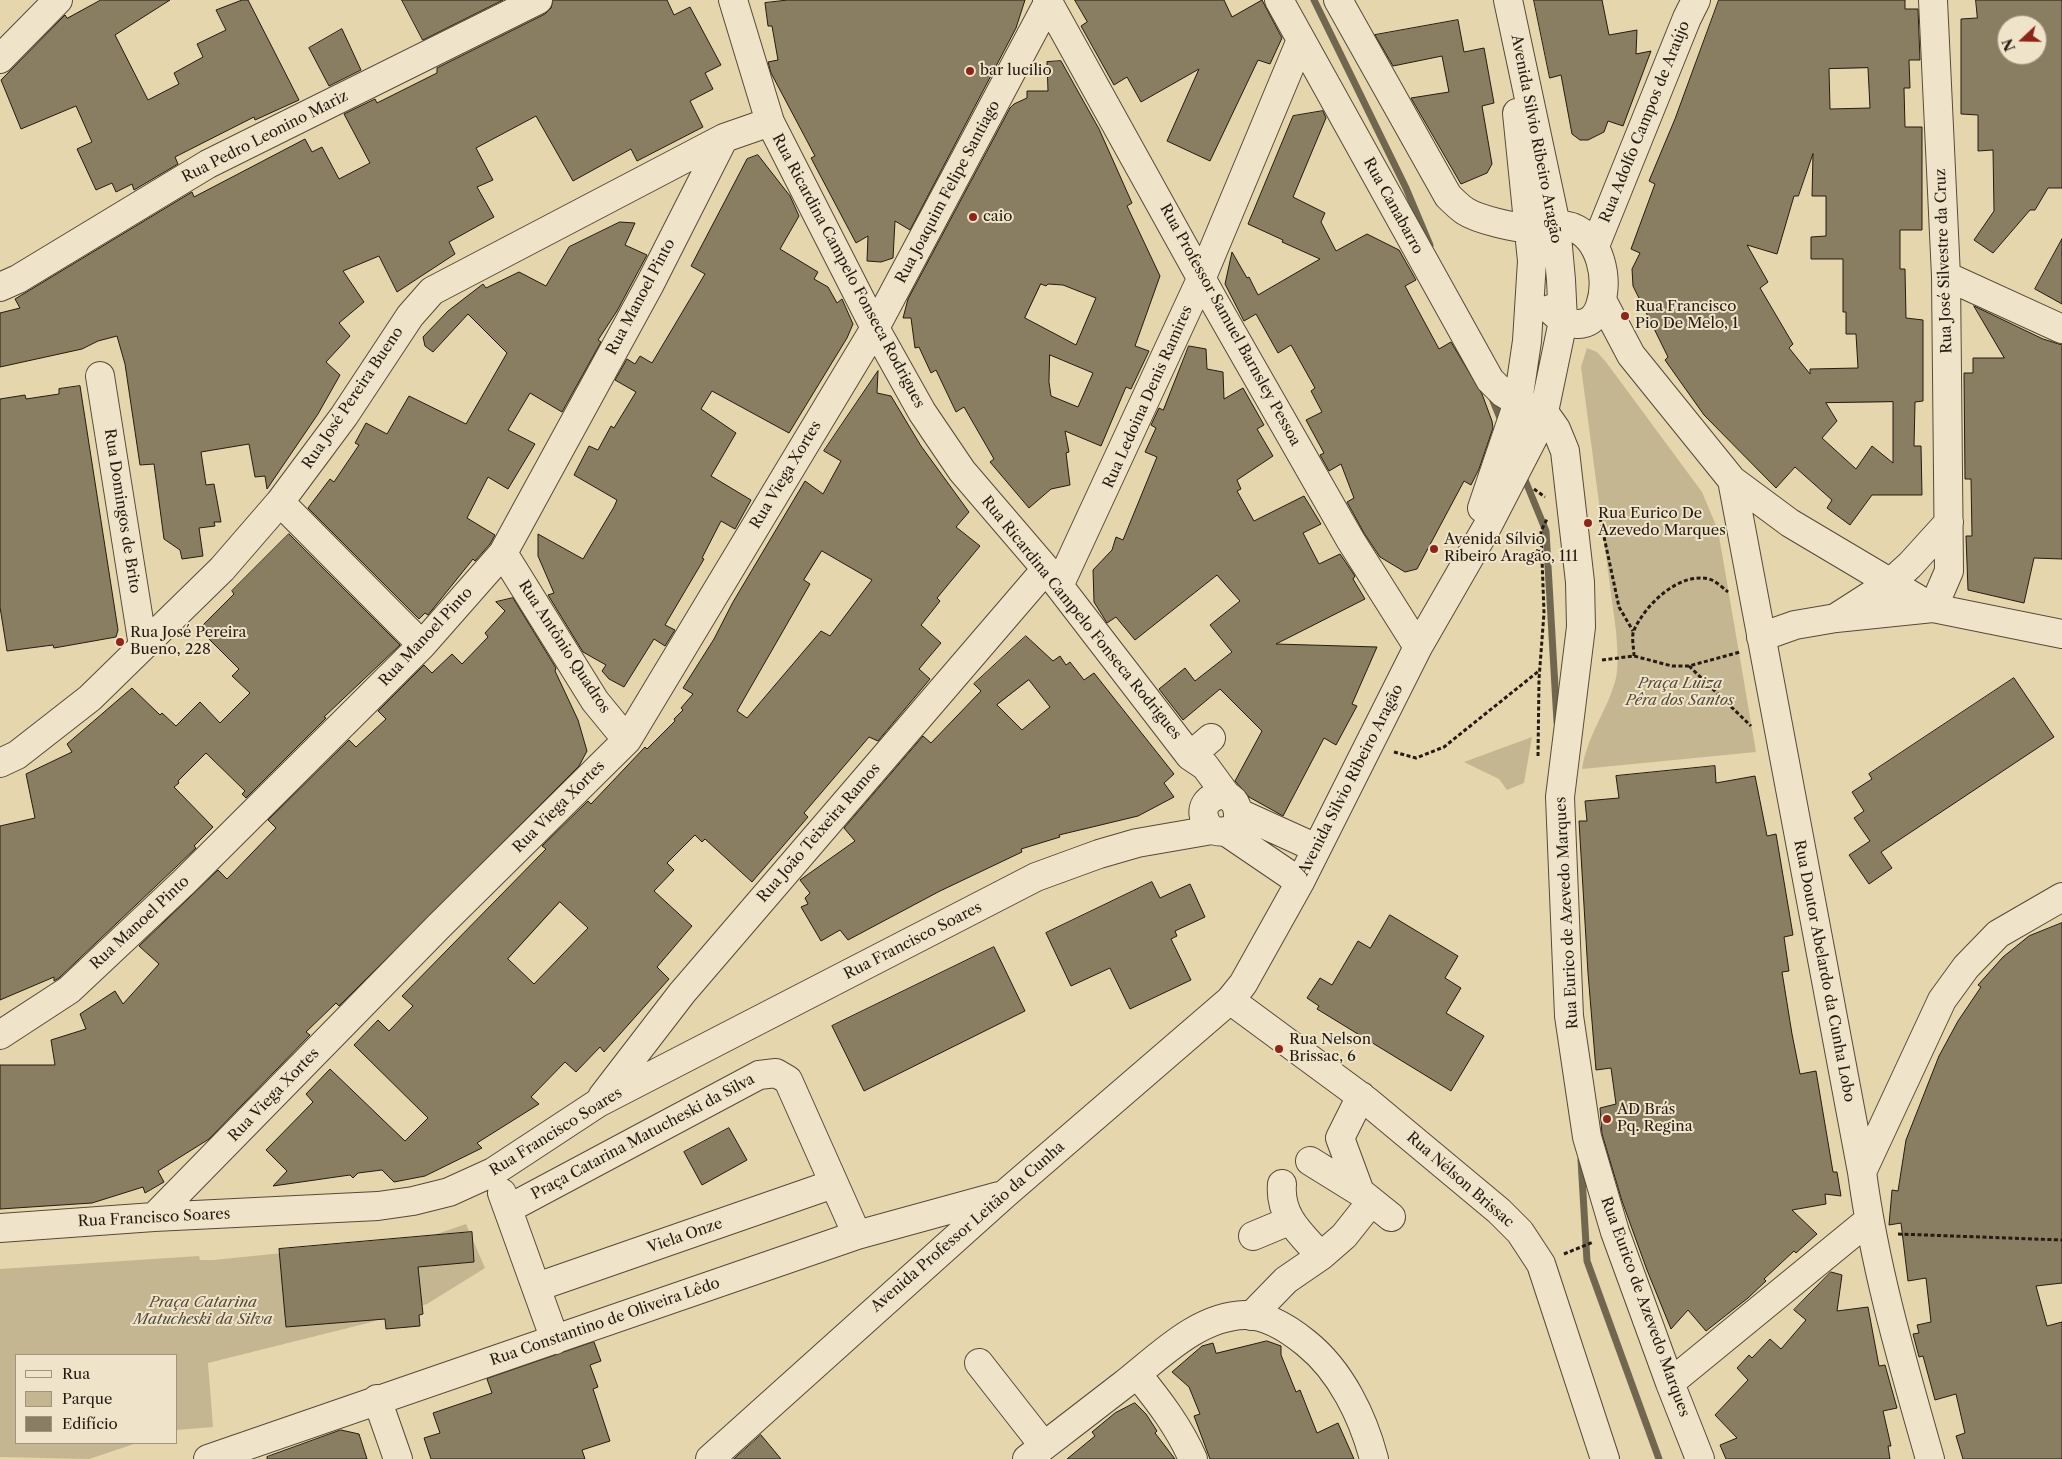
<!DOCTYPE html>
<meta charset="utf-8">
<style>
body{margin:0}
#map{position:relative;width:2062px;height:1459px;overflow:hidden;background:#e6d6ad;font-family:"Libre Caslon Text",serif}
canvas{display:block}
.legend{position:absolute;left:15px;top:1354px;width:162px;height:90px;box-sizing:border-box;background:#efe4ca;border:1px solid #9e9480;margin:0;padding:6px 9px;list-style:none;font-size:15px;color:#251c11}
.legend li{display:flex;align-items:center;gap:10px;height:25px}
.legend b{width:25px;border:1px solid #9e9480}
.north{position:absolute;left:1997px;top:15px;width:50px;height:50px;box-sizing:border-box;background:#efe4ca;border:1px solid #9e9480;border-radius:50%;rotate:249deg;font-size:14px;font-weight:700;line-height:20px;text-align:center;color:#251c11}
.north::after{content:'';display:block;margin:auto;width:18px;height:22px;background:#8f2418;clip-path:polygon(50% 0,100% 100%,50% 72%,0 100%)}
</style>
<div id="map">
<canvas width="2062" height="1459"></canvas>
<ul class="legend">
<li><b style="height:6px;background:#efe4ca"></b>Rua</li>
<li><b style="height:14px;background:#c5b692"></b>Parque</li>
<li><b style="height:14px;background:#897d62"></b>Edifício</li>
</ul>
<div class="north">N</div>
</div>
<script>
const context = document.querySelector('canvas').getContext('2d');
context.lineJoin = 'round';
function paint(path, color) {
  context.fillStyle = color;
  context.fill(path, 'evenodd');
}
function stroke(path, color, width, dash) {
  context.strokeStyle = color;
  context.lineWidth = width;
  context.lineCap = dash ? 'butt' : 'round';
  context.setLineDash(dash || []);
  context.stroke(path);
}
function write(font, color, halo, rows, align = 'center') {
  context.font = font + ' "Libre Caslon Text",serif';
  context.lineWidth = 4;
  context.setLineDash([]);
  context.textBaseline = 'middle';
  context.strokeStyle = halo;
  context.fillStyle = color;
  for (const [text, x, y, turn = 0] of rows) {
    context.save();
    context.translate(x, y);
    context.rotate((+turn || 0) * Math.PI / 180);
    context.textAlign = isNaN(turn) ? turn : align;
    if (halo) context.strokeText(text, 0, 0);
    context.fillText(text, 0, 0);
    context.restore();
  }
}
paint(new Path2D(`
 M1587 348 1597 352 1606 362 1702 492 1718 530 1756 752 1582 769C1588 733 1608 710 1616 678 1619 663 1617 646 1616 631L1581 367Z
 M1532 737 1524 783 1507 790 1499 779 1464 762Z
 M466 1224 485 1268 427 1304 368 1323 208 1363 213 1427 176 1430V1355H16V1443H137L89 1459 0 1457V1269L199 1256 200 1260H213L412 1240 428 1237Z`), '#c5b692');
stroke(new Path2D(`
 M1314 0 1406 188 1430 245
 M1491 396 1502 423
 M1523 475 1546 531 1557 722
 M1581 1160 1587 1261 1659 1459`), '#71664f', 7);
const building = new Path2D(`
 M101 0H170L115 35 148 100 179 84 174 73 203 57 197 44 226 30 216 10 242 0H248L299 100 255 120 254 117 175 157 178 164 134 190 132 184 116 192 112 183 96 190 77 149 92 142 76 106 21 129 1 80 65 15 67 18Z
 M402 0H503L423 40Z
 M553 0H667L674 15 690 7 721 65 705 73 713 89 690 101 703 127 637 161 631 149 573 181 536 116 476 148 493 180 477 187 494 217 449 242 455 254 397 292 379 256 343 271 364 302 339 323 350 336 326 362 340 375 318 414 267 489 265 476 255 477 249 444 201 452 206 485 214 484 221 522H214L215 526 199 528 203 556 182 559 180 550 164 539 154 464 140 465 125 364 117 336 98 341 82 349 0 367V313L20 308 15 299 192 192 194 197 305 139 312 152 322 147 339 179 370 163 344 114 375 99 377 103 437 73V68L545 14 551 8Z
 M788 0H1025L1016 28 910 230 895 221 893 258 881 262 867 261 868 236 856 243 811 158 815 156 771 73 768 62 778 60 772 26H768L765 3Z
 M1075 0H1224L1232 17 1262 0 1282 38 1270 64 1258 60 1210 161 1167 141 1199 69 1141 102 1127 77 1114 85 1081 26 1087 22Z
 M1534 0H1602L1609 35 1637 30 1636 54 1651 51 1623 126 1608 121 1604 132 1588 140H1580L1572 134 1561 75 1550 78Z
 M1719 0H1905V9H1918L1920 60H1909L1910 88H1904L1905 127H1922V230H1900V269H1905L1906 318 1923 320V401L1915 402 1914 446H1921L1922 495H1872L1850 525 1827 508 1832 500 1795 467 1776 488 1704 415 1665 360 1668 357 1633 286 1632 269 1640 253 1631 249 1655 184 1649 181 1675 119ZM1868 68 1870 108 1830 109 1829 69ZM1813 154 1812 196H1826V236L1811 237V259H1843V312H1846V334H1856L1858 368 1810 369V374L1789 348 1793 344 1760 288 1768 282 1747 245 1777 254 1794 196H1798ZM1893 402V463L1872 446 1856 469 1822 438 1837 421 1826 403Z
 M1976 0H2062V188H2048L2035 210H2030L1993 253 1974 240 1994 211 1993 150 1978 151V115L1961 114V19L1977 18ZM2007 25H2037V55H2007Z
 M1458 20 1464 52 1484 48 1494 103 1482 106 1492 164 1487 173 1461 184 1411 98 1449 92 1442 56 1393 66 1375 35Z
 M342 29 361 70 329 86 309 48Z
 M1061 61 1099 129 1132 203 1127 206 1160 276 1135 346 1149 351 1131 389 1126 387 1101 446 1065 431 1069 452 1066 453 1070 485 1051 489 1029 508 990 462 994 459 964 407 956 412 936 370 931 373 919 347 915 348 911 318H903L908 299 1010 108 1014 104 1027 98V91H1048L1047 62ZM1041 284 1046 286 1048 284 1063 285 1096 298 1076 345 1025 318ZM1050 355 1093 373 1078 407 1051 396 1049 382Z
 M1323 111 1326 118 1293 197 1325 213 1321 222 1336 251 1367 234 1399 250 1416 280 1405 286 1439 349 1451 342 1482 394 1492 421 1493 428 1479 469 1471 485 1464 481 1417 569 1405 572 1380 557 1364 533 1347 502 1354 498 1341 464 1329 471 1320 455 1324 453 1306 420 1322 412 1311 391 1315 388 1291 345 1278 353 1256 314 1244 321 1225 284 1232 252 1247 278 1249 277 1258 295 1320 259 1282 242 1283 240 1248 224 1293 116Z
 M758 155 790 196 799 216 780 249 818 272 814 279 828 287 837 303 842 299 853 324 847 338 789 433 712 391 701 409 736 433 711 476 751 500 735 529 721 521 702 558 704 559 665 625 675 630 665 646 654 639 624 687 609 679 602 671 606 665 583 652 548 595 554 593 538 556V534L583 559 614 507 617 500 574 475 589 446 598 450 611 426 614 428 636 392 615 380 627 359 635 364 640 356 652 363 705 274 691 266 747 159Z
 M620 222 635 223 625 245 647 255 617 311 598 340 601 342 562 412 530 393 508 430 535 444 508 489 488 477 467 518 495 535 490 544 475 561 473 559 428 615 425 613 419 619 308 508 330 479 334 482 359 445 355 443 366 423 387 434 409 396 466 424 507 353 468 314 433 352 425 346 423 337 448 311 483 284 486 288 519 272 546 286 569 247Z
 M2062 239V304L2035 289Z
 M1974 306 2043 339 2062 345V559L2034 558 2024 603 1968 590 1966 536H1972L1971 479H1965L1964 373H1973V358H2004Z
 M1189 346 1206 349 1207 369 1223 372 1224 399 1243 388 1264 425 1257 429 1273 456 1237 480 1241 489 1237 491 1254 521 1304 496 1321 524 1303 533 1319 564 1340 554 1355 576 1353 579 1365 599 1276 644 1377 647 1352 704 1357 706 1336 745 1324 738 1283 816 1249 797 1235 781 1262 731 1220 689 1183 720 1159 689 1185 668 1195 681 1232 652 1210 625 1240 601 1217 575 1135 640 1116 617 1107 623 1094 602 1093 570 1112 550 1116 537 1123 540 1157 457 1145 452 1156 428 1151 425 1159 408 1163 410Z
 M878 371 877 393 891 396 921 446 969 512 956 527 980 546 937 598 940 601 921 625 941 643 919 669 930 679 878 741 869 737 804 813 808 817 752 882 705 839 702 842 695 835 667 863 674 870 654 891 692 926 657 967 669 979 604 1052 600 1047 576 1072 565 1062 531 1097 539 1104 477 1143 482 1148 425 1176 394 1182 382 1170 358 1173 353 1178 350 1175 273 1186 287 1171 266 1150 313 1102 306 1094 330 1069 405 1141 428 1118 354 1045 378 1020 389 1031 413 1006 402 996 546 849 542 846 588 801 591 804 645 747 647 749 675 721 674 719 683 710 681 708 693 694 683 688 714 639 733 602 805 481 823 494 841 461 824 451ZM822 551 872 580 830 636 821 631 747 718 737 711 810 584 804 580ZM560 902 588 928 534 984 508 959Z
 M80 386 118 630 116 637 54 648 53 645 7 651 0 607V399L25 395 26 399 59 394V389Z
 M289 534 400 645 324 717 326 718 246 798 242 794 245 791 206 753 178 781 179 783 174 787 213 827 194 846 196 848 59 978 54 981V977L0 1000V826L35 818 26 774 72 752 67 744 132 688 160 715 162 713 176 726 200 702 220 723 250 693 232 676 239 669 209 639 211 636 201 627 234 594 232 591Z
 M513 598 556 668 555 671 578 720 587 751 579 766 339 1006 336 1003 306 1032 310 1035 209 1139 158 1171 164 1182 145 1193 143 1187 92 1203 0 1209V1065H55L51 1040 86 1029 80 1014 115 991 123 1004 159 964 139 946 218 870 227 879 276 828 268 820 349 740 356 747 386 719 378 711 424 665 432 673 452 654 462 664 488 637 485 633 505 611 496 602Z
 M1026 636 1053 661 1060 656 1066 665 1070 662 1084 680 1094 673 1174 774 1164 783 1174 797 1138 816 1059 835 1060 837 1021 849 1022 852 940 891 848 940 840 930 821 941 801 907 808 904 805 898 810 893 800 880 855 841 844 828 923 736 931 743 981 691 974 684ZM1029 680 1050 707 1022 730 997 705Z
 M2014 678 2054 737 1881 852 1892 868 1869 884 1849 855 1870 841 1854 818 1864 811 1852 792 1872 779 1869 774Z
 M1715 766 1716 783 1755 776 1767 836 1776 834 1793 935 1784 937 1789 971 1782 972 1792 1034 1800 1074 1816 1071 1833 1172H1837L1841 1196 1825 1194 1826 1204 1792 1210 1817 1234 1796 1253 1794 1251 1764 1279 1766 1281 1748 1298 1706 1331 1688 1310 1671 1329 1647 1270 1622 1201 1602 1134 1600 1108 1616 1104 1611 1068 1596 1070 1588 973 1579 821H1587L1585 801 1619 798 1616 776Z
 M1152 882 1160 898 1190 884 1205 917 1175 931 1177 936 1171 939 1191 980 1130 1009 1110 968 1071 986 1046 933Z
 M1390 915 1458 956 1445 978 1461 988 1446 1013 1484 1036 1451 1091 1317 1009 1319 1006 1307 998 1320 978 1332 985 1358 941 1370 948Z
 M2062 923V1283L2036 1286 2047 1326 2062 1322V1459H1963L1956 1436 1965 1433 1956 1394 1935 1400 1923 1356 1919 1357 1913 1334 1919 1333 1917 1325 1931 1322 1926 1278 1908 1281 1901 1223 1889 1225 1892 1190 1898 1191 1906 1140 1939 1056 1958 1021 1981 987 1978 985 2003 957 2029 936Z
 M994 947 1025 1011 864 1091 832 1026Z
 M729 1128 747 1160 702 1185 684 1152Z
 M472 1232 474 1262 418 1267 423 1314 419 1315 420 1326 386 1329 385 1319 286 1327 279 1249Z
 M1831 1272 1842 1275 1837 1311 1868 1307 1879 1366 1885 1365 1897 1408 1883 1411 1891 1446H1888L1890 1459H1726L1720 1445 1737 1438 1715 1415 1748 1380 1737 1368 1749 1355 1752 1358 1770 1339 1781 1349 1806 1320 1794 1310Z
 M1267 1341 1281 1346V1355L1296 1392 1300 1390 1317 1433 1338 1423 1354 1459H1210L1194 1416 1200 1414 1189 1387 1172 1372 1202 1346 1213 1343 1216 1353Z
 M594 1342 601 1361 590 1365 598 1387 593 1389 610 1441 582 1450 585 1459H431L424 1438 440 1433 433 1413 492 1393 487 1379Z
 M1135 1403 1146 1414 1157 1431 1155 1433 1175 1459H1067L1095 1436 1092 1432 1115 1413Z
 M341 1430 359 1434 367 1459H267V1457Z
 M761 1435 781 1459H734Z`);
paint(building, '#897d62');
stroke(building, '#251c11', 1);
const minor = new Path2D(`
 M733 0 770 122 875 328 922 412 962 471 1046 569 1190 756 1205 766 1227 796
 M1047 0 1215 303 1351 541 1418 647
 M1279 0 1490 380 1503 393 1518 402 1544 412 1556 429 1565 451 1580 582 1581 627 1560 797 1569 1016 1587 1137 1615 1232 1670 1383 1700 1459
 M1338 0 1448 196C1453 201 1459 207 1465 211 1477 219 1517 229 1531 228 1544 227 1559 223 1572 227 1601 238 1609 279 1600 306 1591 333 1565 326 1550 309
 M0 59 58 0
 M1595 246 1687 18 1696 0
 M1946 276 2062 329
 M0 287 18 279 208 164 538 0
 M1602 300 1631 355 1732 480 1790 523 1933 608 2062 634
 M100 376 143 646
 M1732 480 1862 1172C1875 1270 1903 1364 1930 1459
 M280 502 422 645
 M1482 508 1518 402 1527 341 1532 261 1517 113
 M503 553 595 701 627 740
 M1059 586 1202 277 1301 40
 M1837 617 1890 583 1910 565 1949 522
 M1761 637 1795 625 1836 618 1933 608 1949 571 1946 276 1933 0
 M1190 756 1211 738
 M0 763 17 755 90 698 222 569 280 502 344 416 410 316 432 291 724 138 770 122
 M1239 813 1316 848
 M1225 831 1300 882
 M1230 1000 1367 1101 1499 1211 1520 1232 1541 1264 1605 1459
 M0 1035 69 990 184 882 422 645 503 553 650 284 724 138
 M602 1097 682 993 1046 569
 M1310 1161 1360 1192 1391 1217
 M1862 1172 1942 1000 1966 967 1998 934 2062 897
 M1282 1184C1279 1216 1301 1234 1321 1256
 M1360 1192 1340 1138 1361 1096
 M502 1193 555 1340
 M508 1209 759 1075 776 1073 788 1080 857 1235
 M154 1217 439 926 627 740 875 328 1048 3
 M0 1228 154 1217 378 1206 413 1201 449 1192 493 1172 598 1103 1036 877 1099 854 1137 843 1212 830C1252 842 1241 781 1212 798 1199 806 1202 821 1212 830
 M1253 1236 1289 1221
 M537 1287 833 1184
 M1251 1316 1286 1280 1321 1256 1344 1236 1371 1202
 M979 1363 1044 1446
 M1137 1374C1159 1401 1179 1427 1193 1459
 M1670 1383 1869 1220
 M377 1399 398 1459
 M208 1459 857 1235 999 1196
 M710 1459 1005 1194 1230 1000 1243 984 1300 882 1418 647 1487 527 1533 438 1544 412 1563 321 1561 280 1556 225 1508 0
 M1027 1459C1059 1434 1091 1410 1123 1385 1158 1358 1197 1316 1245 1315 1267 1315 1290 1330 1306 1343 1341 1371 1363 1417 1374 1459`);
stroke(minor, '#554a38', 30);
stroke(new Path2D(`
 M1534 489 1545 497
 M1600 518 1619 607 1633 631
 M1634 656C1634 649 1631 636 1634 630 1646 604 1679 572 1709 579 1716 581 1723 588 1728 592
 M1602 660 1634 656 1672 666H1689L1740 652
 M1689 666 1751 726
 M1394 752 1416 758 1444 747 1540 670
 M1538 756 1539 679 1544 613 1541 531 1547 519
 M1898 1234 2062 1240
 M1564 1254 1593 1242`), '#251c11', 3, [4, 2.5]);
stroke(minor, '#efe4ca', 28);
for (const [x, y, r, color] of [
 [970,71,5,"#8f2418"],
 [973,217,5,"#8f2418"],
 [1625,316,5,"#8f2418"],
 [1588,523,5,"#8f2418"],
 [1434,549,5,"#8f2418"],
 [120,642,5,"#8f2418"],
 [1279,1049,5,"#8f2418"],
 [1607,1119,5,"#8f2418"]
]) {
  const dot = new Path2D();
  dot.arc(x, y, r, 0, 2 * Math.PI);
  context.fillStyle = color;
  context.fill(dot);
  stroke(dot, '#efe4ca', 2);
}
write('15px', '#251c11', '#efe4ca', [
 ["bar lucilio",980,71],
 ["caio",983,217],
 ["Rua Francisco",1635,307],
 ["Pio De Melo, 1",1635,324],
 ["Rua Eurico De",1598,514],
 ["Azevedo Marques",1598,531],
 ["Avenida Sílvio",1444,540],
 ["Ribeiro Aragão, 111",1444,557],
 ["Rua José Pereira",130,633],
 ["Bueno, 228",130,650],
 ["Rua Nelson",1289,1040],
 ["Brissac, 6",1289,1057],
 ["AD Brás",1617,1110],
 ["Pq. Regina",1617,1127]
], 'left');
write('15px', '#251c11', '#efe4ca', [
 ["Rua Adolfo Campos de Araújo",1645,122,-68],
 ["Rua Pedro Leonino Mariz",265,137,-27],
 ["Avenida Silvio Ribeiro Aragão",1536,139,79],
 ["Rua Joaquim Felipe Santiago",948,192,-62],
 ["Rua Canabarro",1393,206,61],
 ["Rua José Silvestre da Cruz",1944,261,-92],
 ["Rua Ricardina Campelo Fonseca Rodrigues",848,271,62],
 ["Rua Manoel Pinto",641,297,-62],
 ["Rua Professor Samuel Barnsley Pessoa",1230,325,61],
 ["Rua Ledoina Denis Ramires",1148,397,-66],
 ["Rua José Pereira Bueno",353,398,-56],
 ["Rua Viega Xortes",786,475,-59],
 ["Rua Domingos de Brito",122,511,81],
 ["Rua Ricardina Campelo Fonseca Rodrigues",1081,618,51],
 ["Rua Manoel Pinto",426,637,-47],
 ["Rua Antônio Quadros",564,647,57],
 ["Avenida Silvio Ribeiro Aragão",1351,780,-63],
 ["Rua Viega Xortes",559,807,-45],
 ["Rua João Teixeira Ramos",819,833,-49],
 ["Rua Eurico de Azevedo Marques",1567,913,-93],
 ["Rua Manoel Pinto",140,923,-43],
 ["Rua Francisco Soares",913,941,-27],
 ["Rua Doutor Abelardo da Cunha Lobo",1824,971,79],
 ["Rua Viega Xortes",274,1095,-46],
 ["Rua Francisco Soares",556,1132,-32],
 ["Praça Catarina Matucheski da Silva",643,1137,-28],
 ["Rua Nélson Brissac",1460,1180,41],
 ["Rua Francisco Soares",154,1218,-3],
 ["Avenida Professor Leitão da Cunha",968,1227,-41],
 ["Viela Onze",685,1236,-19],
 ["Rua Eurico de Azevedo Marques",1645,1307,70],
 ["Rua Constantino de Oliveira Lêdo",605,1322,-19]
]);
write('italic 15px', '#554a38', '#efe4ca', [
 ["Praça Luiza",1680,684],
 ["Pêra dos Santos",1680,701],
 ["Praça Catarina",203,1303],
 ["Matucheski da Silva",203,1320]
]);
</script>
